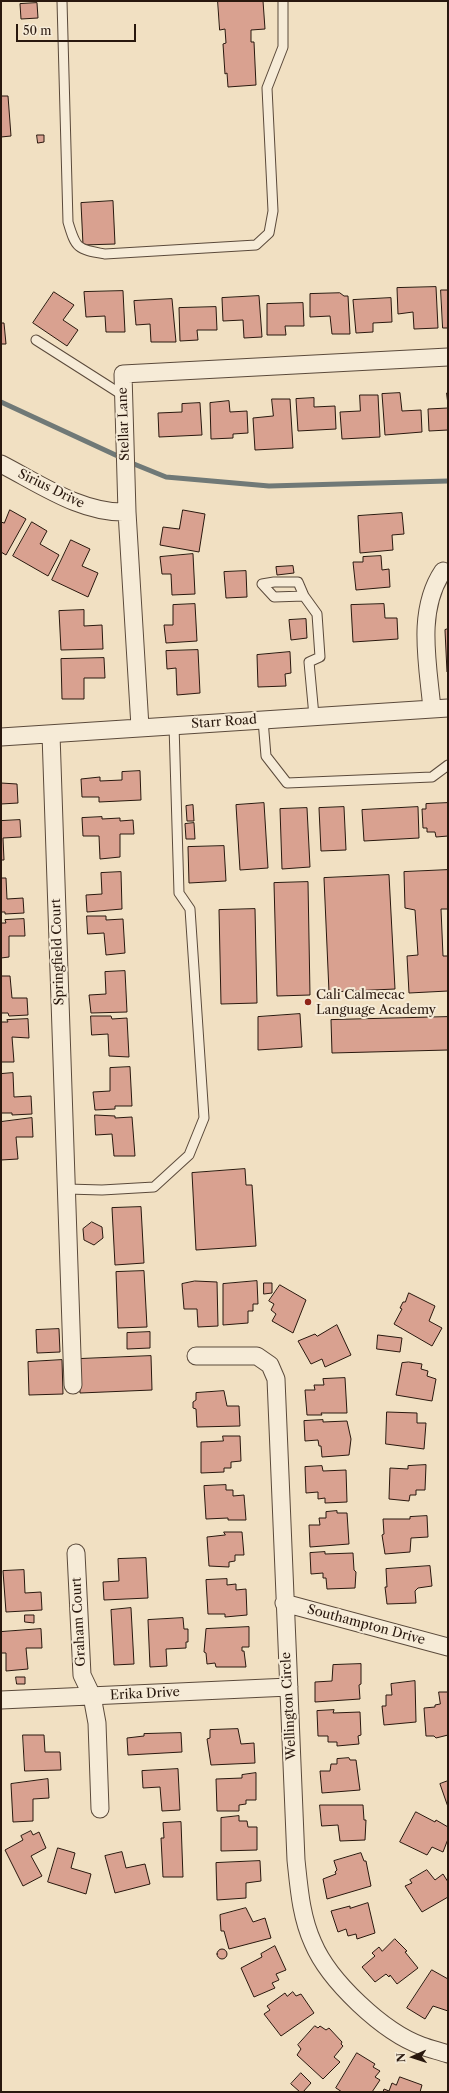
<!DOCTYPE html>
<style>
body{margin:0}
#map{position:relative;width:449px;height:2093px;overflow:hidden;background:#f1e0c2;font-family:"Libre Caslon Text",serif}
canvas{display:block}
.frame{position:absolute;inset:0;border:2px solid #29180e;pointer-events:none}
.north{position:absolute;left:393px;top:2037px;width:40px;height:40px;-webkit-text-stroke:3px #f6ebd7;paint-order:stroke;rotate:267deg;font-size:11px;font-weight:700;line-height:16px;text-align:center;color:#29180e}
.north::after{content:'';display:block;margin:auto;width:14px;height:18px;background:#29180e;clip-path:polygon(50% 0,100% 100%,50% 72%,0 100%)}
.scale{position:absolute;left:16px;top:24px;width:120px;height:18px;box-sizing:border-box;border:2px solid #29180e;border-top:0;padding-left:5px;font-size:12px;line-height:14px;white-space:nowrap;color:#29180e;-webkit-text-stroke:3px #f6ebd7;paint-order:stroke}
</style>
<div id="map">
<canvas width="449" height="2093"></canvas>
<div class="frame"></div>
<div class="north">N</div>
<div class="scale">50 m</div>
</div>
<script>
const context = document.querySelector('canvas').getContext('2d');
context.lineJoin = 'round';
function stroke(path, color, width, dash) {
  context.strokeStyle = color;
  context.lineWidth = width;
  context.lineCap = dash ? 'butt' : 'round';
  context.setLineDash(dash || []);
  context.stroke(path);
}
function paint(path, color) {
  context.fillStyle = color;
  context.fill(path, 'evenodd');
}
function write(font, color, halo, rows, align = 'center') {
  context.font = font + ' "Libre Caslon Text",serif';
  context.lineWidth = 4;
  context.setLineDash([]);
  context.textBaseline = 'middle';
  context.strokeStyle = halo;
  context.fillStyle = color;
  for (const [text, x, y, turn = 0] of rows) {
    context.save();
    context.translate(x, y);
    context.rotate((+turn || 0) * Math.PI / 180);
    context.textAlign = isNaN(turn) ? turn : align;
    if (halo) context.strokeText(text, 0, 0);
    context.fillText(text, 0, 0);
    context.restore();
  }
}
stroke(new Path2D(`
 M1 402 122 458
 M129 462 166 477 269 486 448 481`), '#707977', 5);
const building = new Path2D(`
 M218 1H263L265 29 251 30V42H254L256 85 228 87 227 73 225 74 223 44 226 43 225 29 220 30Z
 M37 3 38 18 21 19 20 4Z
 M1 96H8L11 136 1 137Z
 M37 135H44V142L38 143Z
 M113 201 115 244 83 245 81 203Z
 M436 287 438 328 414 329 413 312 398 314 397 288Z
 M441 290H448V328H443Z
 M123 291 125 332H106L105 316 86 317 84 292Z
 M54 292 74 305 63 320 78 330 67 346 33 323Z
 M340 293 344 296H348L350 334H332L330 316 310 317V294Z
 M259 296 262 337 244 338 243 320 223 321 222 298Z
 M391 298 392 322 373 323V332L356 333 353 300Z
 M172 299 176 342H151L150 324 136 325 134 301Z
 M303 303 304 326H285L286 335H267V304Z
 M216 307 217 330H197L198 340 180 341 179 308Z
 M1 323H4L6 344H1Z
 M400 393 402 411 421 410 422 432 385 435 382 394Z
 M447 393H448V430L429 431 428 409 448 408Z
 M360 395H378L380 437 342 439 340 412 360 411Z
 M314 398V407L335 406 336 429 298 431 296 399Z
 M272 399H290L293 448 255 450 253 418 273 416Z
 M229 401 230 412 247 411 248 433 233 434V438L211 439 210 403Z
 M200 403 202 435 159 437 158 413 182 412V404Z
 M10 510 26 519 6 555 1 552V522L4 523Z
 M183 510 205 514 199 552 160 545 163 527 179 529Z
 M402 513 404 534 392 535 393 550 360 553 358 516Z
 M32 522 47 531 40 544 59 555 48 576 13 556Z
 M71 540 90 549 82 566 98 573 88 597 52 580Z
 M193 554 195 594 172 595 171 574H162L160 557Z
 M381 556 382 570 389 569 390 587 356 590 353 562H363V557Z
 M293 566 294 573 277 575 276 567Z
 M246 571 247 597 226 598 224 572Z
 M195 604 197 641 166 643 164 625H173V605Z
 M384 604 385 618H397L398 639 353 642 351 605Z
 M84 610V626L102 625 103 649 61 650 59 611Z
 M306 619 307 638 291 640 289 620Z
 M448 629V672H447L445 630Z
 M198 650 200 693 177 695 176 668 167 669 166 651Z
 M290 652 291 673 285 674 286 686 258 687 257 655Z
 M104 658 105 678H84V699H62L61 659Z
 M140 771 141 800 99 802V797H82L81 779 100 777V781L122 780V772Z
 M1 783 17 784 18 803 1 804Z
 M264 803 268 868 240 870 236 805Z
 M448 803V836L436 837 435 832H427V828H423L422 809H426V804Z
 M193 805 194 821H187L186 806Z
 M344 807 346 850 321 851 319 808Z
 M418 807 419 838 364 841 362 810Z
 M307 808 310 867 282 869 280 809Z
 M102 817V819L120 818V821L133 820 134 834H120V857L100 859 99 836H83L82 818Z
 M20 820 21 837 3 838 4 860H1V821Z
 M194 823 195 839H186L185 824Z
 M224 846 226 881 189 883 188 847Z
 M448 870V909H441L443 956H448V991L409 993 407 956 418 955 415 910 405 908 404 872Z
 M121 872 122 909 87 912 86 895 102 894 101 873Z
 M389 875 395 989 329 992 324 878Z
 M1 878H6L7 899 23 898 24 913 5 914V912H1Z
 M308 882 310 995 277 996 274 883Z
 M255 909 257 1003 221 1004 219 910Z
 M87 916H106V920L123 919 125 953 106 955 104 933 88 934Z
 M24 919 25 936H9V957L1 958V923H6L5 920Z
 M125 971 127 1012 91 1013 89 995 106 994 105 972Z
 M1 976H10L12 998H27L28 1015 9 1016 8 1013H1Z
 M300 1014 302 1047 258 1050V1017Z
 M91 1016H111L112 1019 127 1018 129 1057 109 1056 108 1034 92 1035Z
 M448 1017V1050L332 1053 331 1020Z
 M28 1019 29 1038 12 1037 14 1062H1V1022H8L7 1020Z
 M130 1067 132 1106H115V1109L95 1110 93 1092 110 1091V1068Z
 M13 1073 14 1097 31 1096 32 1114 12 1115V1113H1V1074Z
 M95 1115 115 1116V1118L132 1117 135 1156H114L112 1134 96 1135Z
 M32 1118 33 1137H16L18 1159 1 1160V1122Z
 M245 1169 246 1185H252L256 1246 196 1250 192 1173Z
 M141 1207 144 1263 115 1265 112 1208Z
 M92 1222 102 1227 103 1238 94 1245 84 1240 83 1229Z
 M144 1271 147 1327 118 1328 116 1272Z
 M195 1281 217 1282 218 1326 198 1327 197 1309H184L182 1284Z
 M257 1281 258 1304H253V1311H248V1323L223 1325V1284Z
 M264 1283H272V1293L264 1294Z
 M280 1285 306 1300 293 1333 272 1321 276 1314 271 1310 274 1304 269 1301Z
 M409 1293 435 1306 429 1321 442 1328 432 1346 394 1324 402 1309 400 1308 403 1302H405Z
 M337 1325 351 1355 325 1367 322 1359 311 1364 298 1341 315 1334 317 1336Z
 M59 1329 60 1352 37 1353 36 1330Z
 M150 1332V1348L127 1349V1333Z
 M378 1335 402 1338 400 1352 377 1349Z
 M151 1356 152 1390 80 1393 79 1359Z
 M62 1360 63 1394 29 1395 28 1362Z
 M409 1362 422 1364 421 1369 428 1371 427 1376 436 1379 432 1401 396 1395 402 1363Z
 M345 1378 347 1413H321L322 1415H307L305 1390H315L314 1385H324L323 1379Z
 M224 1391 227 1406H239L240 1426 197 1427 196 1409 193 1408V1402L196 1400V1393Z
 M387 1412 417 1413V1423H426L424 1449 386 1444Z
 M323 1420V1422L347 1421 351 1439 349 1455 322 1457 321 1446H319L318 1440 305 1441 304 1421Z
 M223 1436H240L241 1461 231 1462V1468H224V1472L201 1473V1442L223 1441Z
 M426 1465 425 1490H416V1495H410L409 1501 389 1499 390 1468 408 1469V1466Z
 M322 1466 323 1471 346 1470 347 1502 325 1503V1498L318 1499V1492L306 1493 305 1467Z
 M226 1485V1490H233V1496L244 1495 246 1520H228V1518L206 1519 204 1486Z
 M337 1511V1513H347L349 1544 310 1547 309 1525H320L319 1518H326V1512Z
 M427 1516 428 1537 411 1538 410 1552 385 1554 382 1535 384 1534 383 1519H410V1517Z
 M224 1532H242L244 1555H235V1561L229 1562V1567L209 1566 207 1537 225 1535Z
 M325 1552V1554L353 1553 354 1570 356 1572 355 1588 327 1589 326 1578H323V1573L311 1574 310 1553Z
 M146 1558 148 1598 104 1600 103 1582 119 1581 118 1559Z
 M430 1566 432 1586 418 1588 415 1591 416 1603 387 1604 385 1587H387L386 1569Z
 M24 1570 25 1593 41 1592 42 1610 6 1612 3 1571Z
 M227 1579V1585L236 1584V1590L246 1589 247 1615 225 1617V1614H208L206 1580Z
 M131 1608 134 1664 114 1665 111 1610Z
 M25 1615H34V1623L25 1622Z
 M183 1618 184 1629H188V1642H186V1648L166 1649 167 1666 150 1667 148 1620Z
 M249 1627V1647H242V1651H244L246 1667H216L215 1663 207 1664 206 1653 204 1652 206 1629Z
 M41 1629 42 1648H26L28 1669 6 1671V1653H1V1632Z
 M361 1664V1684L359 1685 360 1699 315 1702V1682L332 1681 333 1665Z
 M16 1677H25V1684H17Z
 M415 1681 416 1722 384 1725 382 1706H386V1695H392L391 1684Z
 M439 1692H448V1735L436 1738 434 1736H426L424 1708 435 1707V1705L440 1704Z
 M334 1710 333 1713 360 1712 361 1735 358 1736 359 1744 337 1746V1742H328V1736H318L317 1711Z
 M238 1729 241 1744 254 1743 255 1763 211 1765 207 1739 210 1738V1730Z
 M181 1733 182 1752 128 1755 127 1738 144 1736V1734Z
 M23 1735H44L45 1752H60L61 1770 25 1771Z
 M349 1758 350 1760H356L360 1790 322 1793 320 1771H330L331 1764H337V1759Z
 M178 1769 180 1810 162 1811 160 1787 143 1788 142 1771Z
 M256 1773V1800H246V1804L239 1805V1811H217L216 1779 242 1778V1775Z
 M48 1779 49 1798 33 1799V1821L13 1822 11 1784Z
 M448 1781V1807L440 1784Z
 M320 1805H363L364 1820H366L365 1840 340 1841 338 1825 322 1826Z
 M416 1812 435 1822 436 1820 448 1827V1839L443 1852 432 1847 427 1855 400 1842Z
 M239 1816V1821H247L248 1827H257V1850L221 1851V1818Z
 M181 1822 183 1877H163L161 1838H164L163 1823Z
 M31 1831 33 1835 39 1832 46 1848 31 1856 42 1876 23 1886 5 1850 23 1840 21 1836Z
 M58 1848 75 1853 71 1868 91 1874 86 1894 48 1882Z
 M122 1852 126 1868 145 1864 150 1884 115 1893 105 1856Z
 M361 1853 364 1861H366L371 1886 327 1899 323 1879 336 1874 335 1872 337 1870 334 1861Z
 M260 1861 261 1881 246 1883V1898L217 1900 216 1863Z
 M427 1870 435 1880 443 1874 448 1882V1897L422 1912 405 1886 412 1883 410 1880Z
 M368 1903 375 1933 357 1939 356 1934 348 1936 346 1929 338 1932 331 1911 350 1906V1908Z
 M246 1908 253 1922 265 1918 271 1938 229 1949 224 1931H221L220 1915Z
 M395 1939 407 1951 405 1952 418 1968 397 1984 390 1975 389 1977 386 1974 375 1982 362 1967 375 1956 372 1953 379 1947 382 1951Z
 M275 1946 286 1970 276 1974 279 1980 272 1983 275 1988 254 1997 241 1968 262 1957 261 1954Z
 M217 1954a5 5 0 1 1 10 0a5 5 0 1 1-10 0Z
 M432 1970 448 1979V2011L433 2006 425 2019 407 2008Z
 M293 1992 296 1996 301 1994 314 2013 281 2036 264 2014 270 2010 267 2006 285 1993 287 1996Z
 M315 2026 318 2028 320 2026 326 2030 329 2028 342 2042 341 2044 343 2046 334 2057 340 2062 323 2079 297 2055 301 2049 298 2045Z
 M357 2053 375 2064 373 2067 380 2071 375 2077 380 2080 372 2092H342L336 2088Z
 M301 2073 311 2083 303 2092H300L291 2084Z
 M400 2077 422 2085 420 2092H383L384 2089 389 2091 392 2083 396 2085Z`);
paint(building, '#d9a190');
stroke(building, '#29180e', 1);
const service = new Path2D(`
 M62 1 68 222C76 249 77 249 105 254L256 245 269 233 273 211 267 88 283 47V1
 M36 340 124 396
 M304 596 298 582H274L262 584 274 597 304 596 317 614 320 657 309 662 314 716
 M263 720 266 756 287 783 432 777 448 765
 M67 1189 102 1190 154 1187 189 1155 204 1118 190 909 179 893 174 725`);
const minor = new Path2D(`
 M1 464C40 484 82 514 127 512
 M432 709C428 664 416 611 443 571
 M140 727 127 512 123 374 448 357
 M51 734 73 1385
 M1 737 448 708
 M196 1356H257L270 1365 276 1379 296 1860C299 1888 301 1917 313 1943 329 1981 383 2032 422 2046 430 2049 439 2051 448 2054
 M76 1553 82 1675 92 1696 97 1723 100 1809
 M284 1603 448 1647
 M1 1700 289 1687`);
stroke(service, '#5b4a3b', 11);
stroke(minor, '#5b4a3b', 19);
stroke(service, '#f6ebd7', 9);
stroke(minor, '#f6ebd7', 17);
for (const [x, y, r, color] of [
 [308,1002,4,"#8f2418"]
]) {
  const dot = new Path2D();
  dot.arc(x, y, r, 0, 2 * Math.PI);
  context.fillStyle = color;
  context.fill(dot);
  stroke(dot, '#f6ebd7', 1.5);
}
write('13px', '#29180e', '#f6ebd7', [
 ["Stellar Lane",124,424,-92],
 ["Sirius Drive",51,489,26],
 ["Starr Road",224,722,-4],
 ["Springfield Court",58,952,-92],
 ["Graham Court",79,1622,-93],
 ["Southampton Drive",366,1625,15],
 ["Erika Drive",145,1694,-3],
 ["Wellington Circle",289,1706,-93]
]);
write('13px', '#29180e', '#f6ebd7', [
 ["Cali Calmecac",316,995],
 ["Language Academy",316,1010]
], 'left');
</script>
